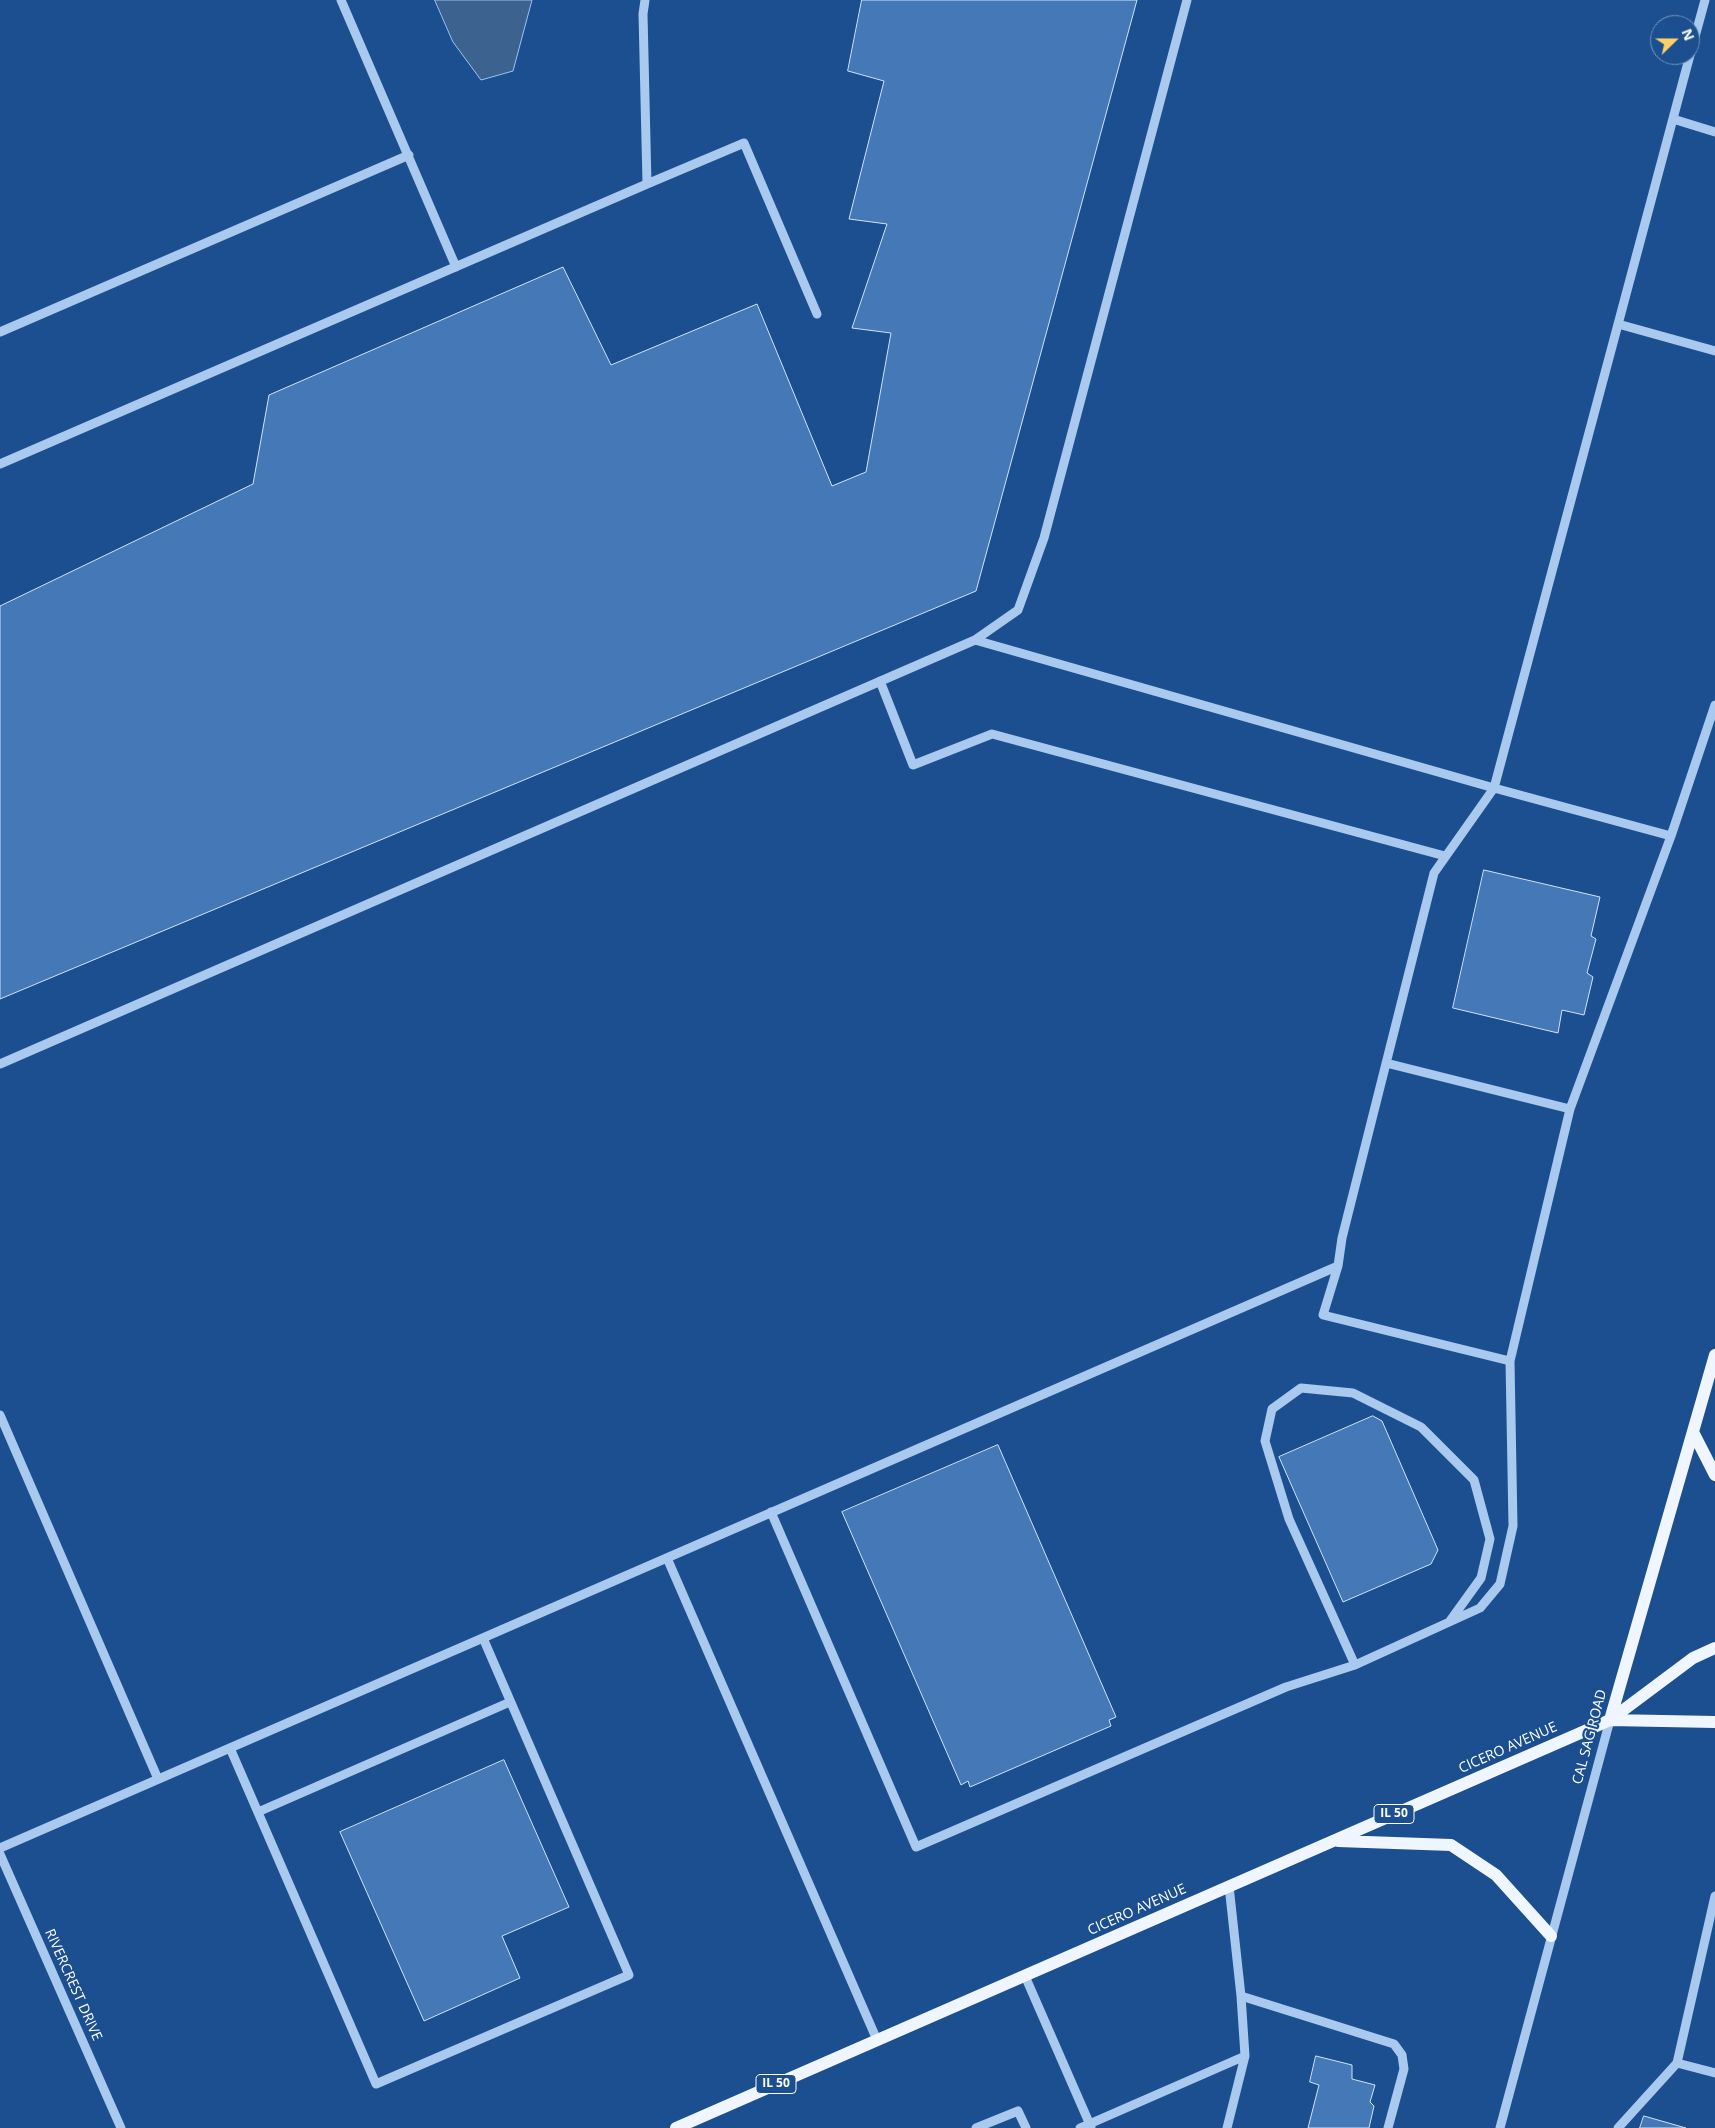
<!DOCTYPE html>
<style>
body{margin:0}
#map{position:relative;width:1715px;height:2128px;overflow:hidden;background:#1b4f8f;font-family:"Open Sans",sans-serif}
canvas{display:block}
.north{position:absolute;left:1650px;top:15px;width:50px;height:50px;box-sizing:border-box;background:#1b4f8f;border:1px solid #7695bc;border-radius:50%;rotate:68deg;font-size:14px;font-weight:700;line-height:20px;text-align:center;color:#fff}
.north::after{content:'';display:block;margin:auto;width:18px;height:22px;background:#ffd166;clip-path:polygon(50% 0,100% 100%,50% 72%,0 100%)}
</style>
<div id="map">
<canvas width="1715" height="2128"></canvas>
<div class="north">N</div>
</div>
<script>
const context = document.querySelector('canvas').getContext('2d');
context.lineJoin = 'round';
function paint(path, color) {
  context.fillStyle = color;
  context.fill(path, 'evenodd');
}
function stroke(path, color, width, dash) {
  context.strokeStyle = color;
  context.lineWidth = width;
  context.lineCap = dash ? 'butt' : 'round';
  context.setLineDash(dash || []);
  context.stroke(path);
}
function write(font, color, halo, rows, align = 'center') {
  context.font = font + ' "Open Sans",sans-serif';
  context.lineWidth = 4.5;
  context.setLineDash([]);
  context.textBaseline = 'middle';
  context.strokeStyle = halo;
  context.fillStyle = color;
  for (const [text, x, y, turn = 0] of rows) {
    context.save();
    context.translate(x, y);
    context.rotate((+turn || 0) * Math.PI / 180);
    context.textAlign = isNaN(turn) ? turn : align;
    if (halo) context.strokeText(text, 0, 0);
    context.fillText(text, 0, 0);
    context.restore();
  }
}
const water = new Path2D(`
 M435 0H532L513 71 481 80 453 42Z`);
paint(water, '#3c6290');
stroke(water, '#9cc4f0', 1);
const building = new Path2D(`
 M862 0H1137L976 591 0 999V606L253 484 269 395 563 267 611 365 757 304 832 486 866 472 891 333 852 328 887 224 849 219 884 81 848 71Z
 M1484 870 1600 897 1591 936 1596 939 1587 973 1593 977 1584 1015 1562 1010 1558 1033 1453 1008Z
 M1373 1416 1382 1421 1438 1550 1431 1564 1343 1602 1279 1457Z
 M998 1445 1116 1717 1109 1720 1111 1726 970 1787 968 1781 961 1785 842 1512Z
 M504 1760 569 1907 502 1936 520 1978 424 2021 340 1832Z
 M1316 2056 1352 2065V2079L1375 2085 1370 2102 1374 2106 1369 2128H1308L1319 2085 1310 2082Z
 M1644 2116 1686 2128H1640Z`);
paint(building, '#4478b7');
stroke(building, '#cfe3fa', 1);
stroke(new Path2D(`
 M341 0 456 267
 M1690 55 1494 788 1434 873 1342 1238 1338 1266 1323 1315 1510 1361 1570 1109 1671 836 1715 705
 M1690 55 1705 0
 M1673 119 1715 132
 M647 184 744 143 817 314
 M1618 324 1715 351
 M0 332 409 155
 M0 464 647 184 643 14 645 0
 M975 640 1494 788 1671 836
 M880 681 913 765 992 734 1445 856
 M1386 1063 1570 1109
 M0 1064 975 640 1018 610 1044 538 1187 0
 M0 1415 158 1779
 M771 1512 916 1847 1286 1687 1355 1665 1480 1608 1500 1584 1513 1526 1510 1361
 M667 1558 877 2040
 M1355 1665 1289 1519 1265 1441 1272 1409 1301 1388 1353 1393 1421 1427 1474 1480 1490 1539 1481 1578 1450 1621
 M230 1748 376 2084 629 1975 483 1638
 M258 1812 510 1702
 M0 1848 1338 1266
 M0 1854 121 2128
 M1715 1896 1677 2063 1715 2073
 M1025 1976 1091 2127
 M1241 1996 1394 2044 1402 2055 1404 2069 1388 2128
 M976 2128 1018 2111 1026 2128
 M1080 2128 1245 2056
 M1227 2128 1245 2056 1241 1996 1229 1886
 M1500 2128 1610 1720
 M1618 2128 1677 2063`), '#a9c9ee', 9);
stroke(new Path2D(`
 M1693 1432 1715 1475
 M1610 1720 1715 1355
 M1610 1720 1715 1722
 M1338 1841 1451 1845 1496 1875 1551 1936
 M676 2128 1610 1720 1693 1658 1715 1648`), '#f0f6ff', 12);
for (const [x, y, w] of [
 [1394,1814,40],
 [776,2084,40]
]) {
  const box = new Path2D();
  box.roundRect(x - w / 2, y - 9.5, w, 19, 4);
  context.fillStyle = '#1b4f8f';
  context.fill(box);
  stroke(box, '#fff', 1);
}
write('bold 12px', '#fff', null, [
 ["IL 50",1394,1814],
 ["IL 50",776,2084]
]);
write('14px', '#fff', '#1b4f8f', [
 ["CAL SAG ROAD",1590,1737,-75],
 ["CICERO AVENUE",1508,1748,-24],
 ["CICERO AVENUE",1137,1910,-24],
 ["RIVERCREST DRIVE",73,1985,66]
]);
</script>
